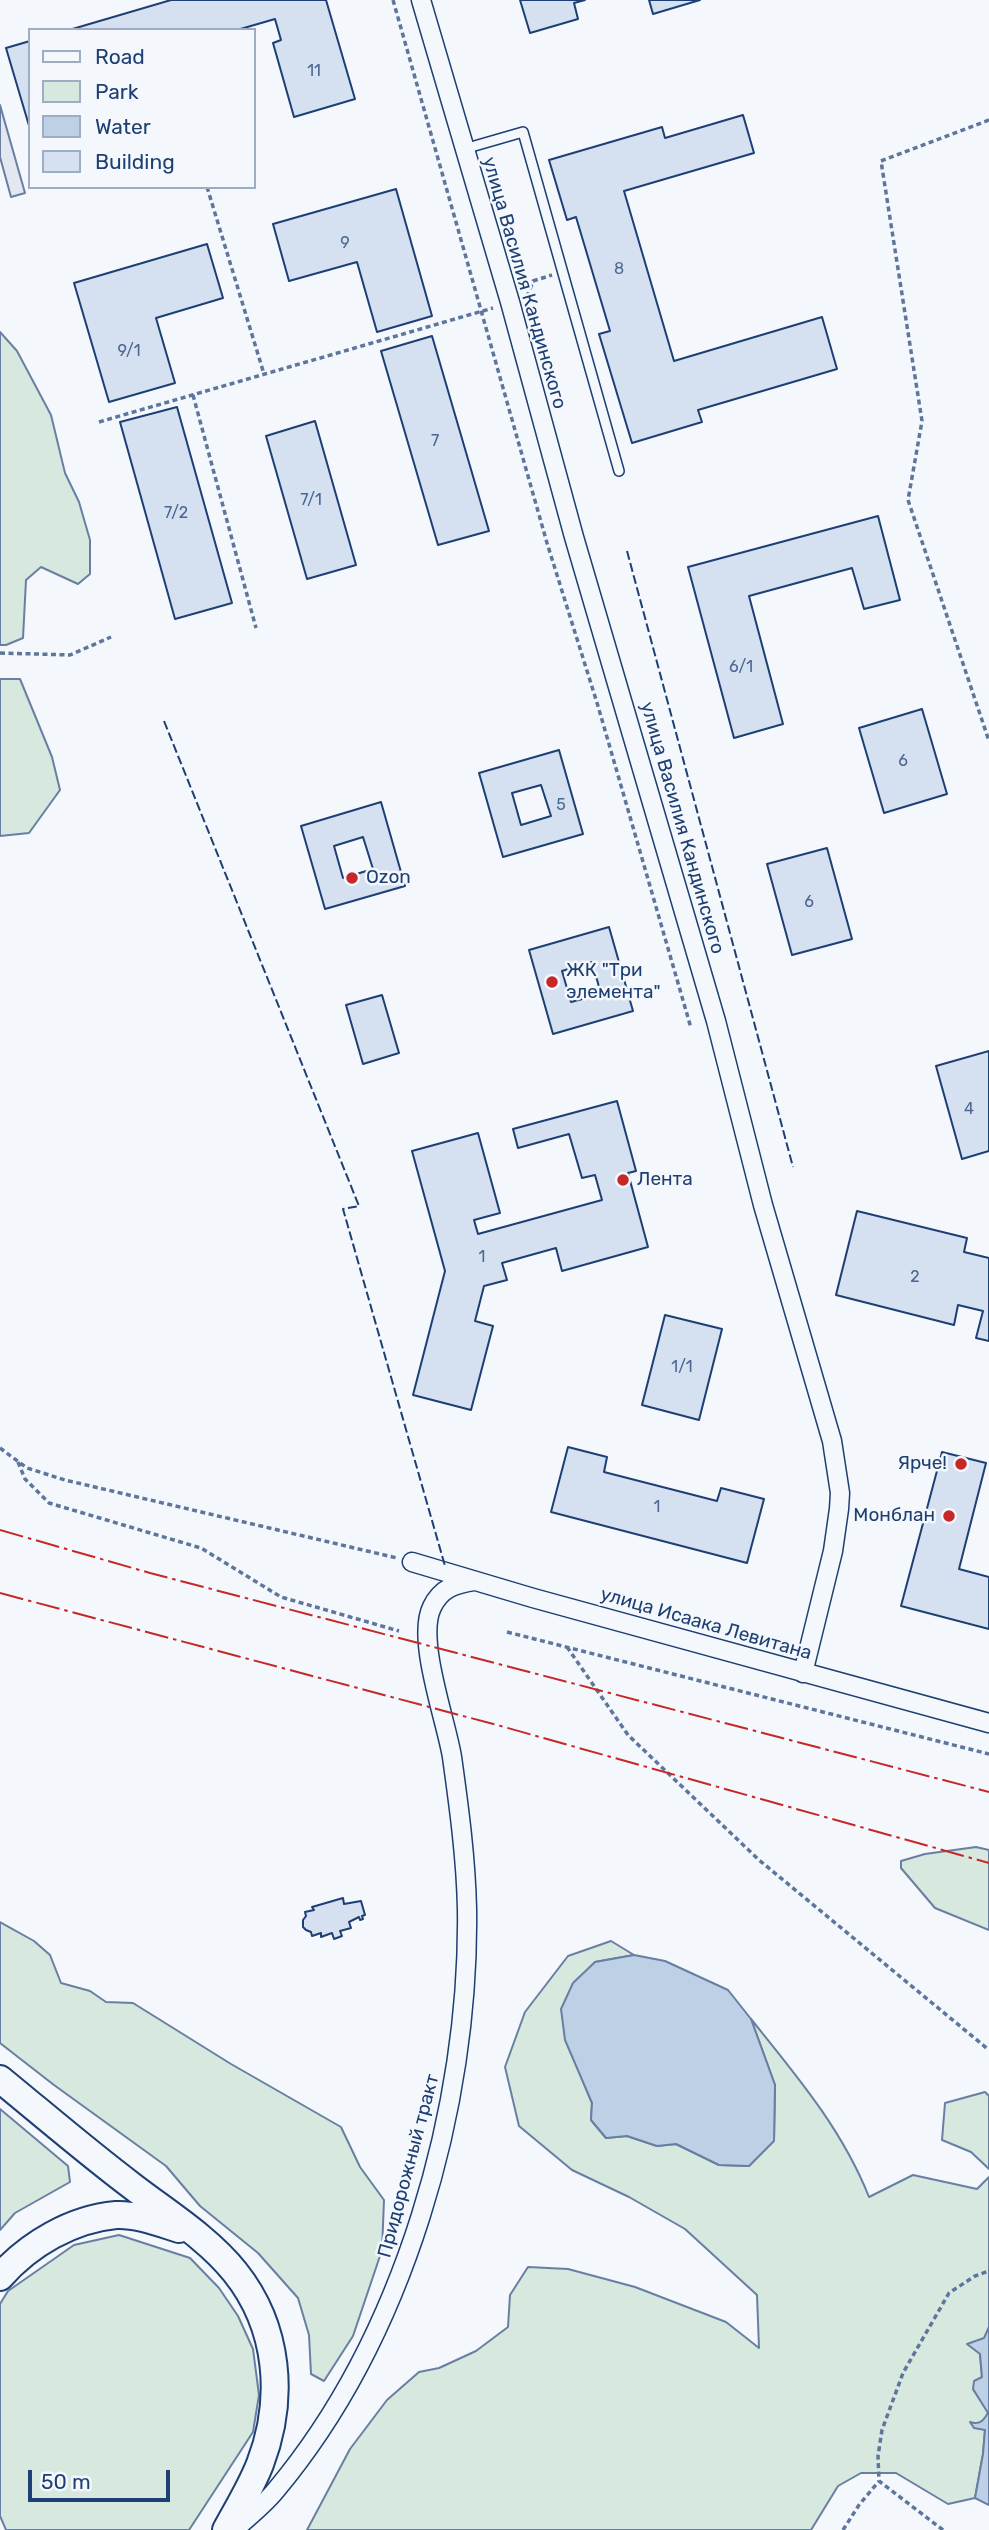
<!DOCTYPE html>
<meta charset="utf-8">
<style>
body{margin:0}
#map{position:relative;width:989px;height:2530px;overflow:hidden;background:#f4f7fb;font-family:Rubik,sans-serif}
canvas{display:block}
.legend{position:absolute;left:28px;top:28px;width:228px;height:161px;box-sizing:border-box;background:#f4f7fb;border:2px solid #9eadc5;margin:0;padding:9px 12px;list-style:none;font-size:21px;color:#1d3f73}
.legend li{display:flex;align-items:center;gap:14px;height:35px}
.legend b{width:35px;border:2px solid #9eadc5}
.scale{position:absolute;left:28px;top:2470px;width:142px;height:32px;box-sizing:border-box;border:4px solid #1d3f73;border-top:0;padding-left:9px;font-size:21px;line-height:24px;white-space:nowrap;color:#1d3f73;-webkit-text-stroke:5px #f4f7fb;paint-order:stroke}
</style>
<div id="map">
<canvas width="989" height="2530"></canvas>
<ul class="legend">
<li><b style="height:9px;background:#f4f7fb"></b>Road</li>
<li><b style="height:19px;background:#d7e8df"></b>Park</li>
<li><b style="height:19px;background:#bed0e5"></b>Water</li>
<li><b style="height:19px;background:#d5e0f0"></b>Building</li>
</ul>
<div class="scale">50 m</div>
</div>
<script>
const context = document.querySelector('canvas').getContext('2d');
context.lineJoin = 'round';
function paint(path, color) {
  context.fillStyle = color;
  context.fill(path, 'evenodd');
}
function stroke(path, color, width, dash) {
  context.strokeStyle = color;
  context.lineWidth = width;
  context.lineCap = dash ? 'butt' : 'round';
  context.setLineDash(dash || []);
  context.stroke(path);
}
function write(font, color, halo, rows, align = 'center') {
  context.font = font + ' Rubik,sans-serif';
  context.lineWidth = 5;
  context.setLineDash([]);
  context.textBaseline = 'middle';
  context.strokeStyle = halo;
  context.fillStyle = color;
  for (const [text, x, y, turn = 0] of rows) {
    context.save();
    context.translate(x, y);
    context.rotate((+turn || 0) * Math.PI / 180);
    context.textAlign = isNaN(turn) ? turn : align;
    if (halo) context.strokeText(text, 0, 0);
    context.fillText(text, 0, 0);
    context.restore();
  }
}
const green = new Path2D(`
 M0 332 17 351 51 415 65 473 79 502 90 540V574L78 584 41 567 26 580 23 638 6 645H0Z
 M0 679H20L52 757 60 790 29 833 0 836Z
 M976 1847 989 1850V1930L935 1908 901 1868V1861L925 1854Z
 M0 1922 34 1941 50 1955 61 1983 90 1991 106 2002 133 2003 231 2064 341 2127 360 2167 384 2200 382 2250 353 2336 324 2381 311 2374 309 2335 298 2298 258 2253 200 2206 166 2166 54 2085 0 2043Z
 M611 1941 634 1955 595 1962 583 2081 592 2103 591 2120 606 2138 627 2136 657 2146 676 2144 719 2165 749 2166 774 2140 775 2085 751 2019C796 2075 842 2129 869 2197L913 2175 977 2189 989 2177V2327L980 2354 982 2377 973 2389 989 2413C984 2420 981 2425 971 2423L985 2430 983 2454 975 2498 948 2504 896 2473H861L838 2486 811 2530H307L350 2449 387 2400 419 2372 439 2368 476 2351 508 2327 510 2295 528 2267 568 2269 635 2287 726 2322 759 2348 757 2295 685 2229 629 2197 572 2170 519 2126 505 2067 525 2012 568 1956Z
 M985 2092 989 2096V2169L971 2152 942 2140 945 2103Z
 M0 2109 68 2166 70 2182 15 2213 0 2230Z
 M119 2235 190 2258 219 2288 238 2316 253 2349 259 2395 253 2432 189 2530H6L0 2516V2304L8 2291 74 2245Z`);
paint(green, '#d7e8df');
stroke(green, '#687fa3', 2);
const parking = new Path2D(`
 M0 105 25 193 11 197 0 157Z`);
paint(parking, '#e3e8f0');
stroke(parking, '#687fa3', 2);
const water = new Path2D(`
 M634 1955 665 1961 728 1990 751 2019 775 2085 774 2141 749 2166 719 2165 676 2144 657 2146 627 2136 606 2138 591 2120 592 2103 565 2040 561 2009 573 1983 595 1962Z
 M989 2327V2505L975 2498 983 2454 985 2430 974 2428 970 2422C980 2425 983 2421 988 2413L973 2389 974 2381 982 2377 980 2354 967 2344 984 2338Z`);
paint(water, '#bed0e5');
stroke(water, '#687fa3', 2);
const building = new Path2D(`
 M171 0H326L355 99 294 117 273 43 281 40 275 19 237 30H69Z
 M520 0H585L574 3 578 19 530 33Z
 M649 0H700L653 14Z
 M30 41V129L6 48Z
 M743 115 754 153 624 191 674 361 822 317 837 369 698 410 702 422 632 443 599 334 610 331 576 217 567 220 549 160 662 127 665 138Z
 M396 189 432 316 377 332 357 262 289 281 273 224Z
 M207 244 223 298 156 318 175 383 109 402 74 283Z
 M432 336 489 531 438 545 381 351Z
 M177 407 232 603 175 619 120 422Z
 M315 421 356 565 307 579 266 436Z
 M878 516 900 600 864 609 852 568 749 596 783 724 734 738 688 567Z
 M922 709 947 794 884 813 859 728Z
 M559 750 583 834 503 857 479 773ZM541 785 551 816 521 825 512 793Z
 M381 802 405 886 325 909 301 826ZM363 837 373 869 343 878 334 846Z
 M827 848 852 939 792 955 767 864Z
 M609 927 633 1011 553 1034 529 950ZM592 962 601 994 571 1002 562 971Z
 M382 995 399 1053 363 1064 346 1005Z
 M989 1051V1151L962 1159 936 1066Z
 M617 1101 636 1171 628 1173 648 1247 562 1271 556 1248 502 1263 507 1280 484 1286 475 1321 493 1326 471 1410 413 1395 445 1271 412 1151 478 1133 500 1213 474 1220 478 1234 602 1200 595 1175 582 1178 569 1134 518 1148 513 1129Z
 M857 1211 967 1238 964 1252 989 1258V1341L976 1338 983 1311 958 1305 954 1325 836 1295Z
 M665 1315 722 1329 699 1420 642 1405Z
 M568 1447 607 1457 604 1472 717 1501 721 1488 764 1499 747 1563 551 1512Z
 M942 1452 986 1463 959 1569 989 1577V1629L901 1606Z
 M343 1898 344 1904 361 1901 365 1915 362 1916 363 1919 360 1920 359 1917 349 1922 351 1928 340 1931 342 1936 334 1939 332 1933 321 1937V1933L312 1936 311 1932 306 1930 303 1927V1920L306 1916 305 1912 314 1910 312 1907Z`);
paint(building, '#d5e0f0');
stroke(building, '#1d3f73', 2);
const lane = new Path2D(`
 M464 149 523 132 619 471`);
const street = new Path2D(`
 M421 0 510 302 574 537 716 1021 763 1205 832 1441 840 1493 839 1509 833 1551 803 1673
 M412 1562 533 1598 989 1723
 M234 2530C248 2517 264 2505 276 2490 404 2337 470 2107 467 1909 466 1859 459 1807 452 1757 446 1720 416 1639 432 1607 441 1588 455 1584 474 1581`);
const primary = new Path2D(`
 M0 2079C44 2115 87 2152 132 2186 167 2213 208 2238 235 2272 279 2327 285 2399 260 2464 251 2487 238 2508 226 2530
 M0 2277C29 2244 72 2219 116 2215 137 2214 160 2223 179 2229`);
stroke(lane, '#1d3f73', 12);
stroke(street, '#1d3f73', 21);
stroke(primary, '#1d3f73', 30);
stroke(new Path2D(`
 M393 0 547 543 598 706 691 1028
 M989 120 881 161 922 421 908 500 989 741
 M207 187 264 374
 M527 297 533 281 552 275
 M193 395 256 628
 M99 422 493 308
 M0 653 70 655 111 637
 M0 1448 27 1468 65 1480 397 1558
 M18 1462 25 1479 49 1503 201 1548 281 1597 399 1631
 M507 1632 989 1754
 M567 1647 628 1735 759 1860 989 2050
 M843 2530 859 2505 879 2481
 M943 2530 879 2481 878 2456 882 2430 903 2373 949 2293 975 2276 989 2271`), '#5e769c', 3.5, [5, 3.5]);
stroke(lane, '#f4f7fb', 9);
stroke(street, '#f4f7fb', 18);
stroke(primary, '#f4f7fb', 26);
stroke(new Path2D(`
 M627 551 793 1167
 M164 721 359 1206 343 1209 445 1566`), '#1d3f73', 2, [9, 3.5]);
stroke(new Path2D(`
 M0 1530 150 1573 989 1792
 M0 1593 497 1725 989 1863`), '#c62828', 2, [24, 5, 3.5, 5]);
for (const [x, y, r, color] of [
 [352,878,7,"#c62828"],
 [552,982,7,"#c62828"],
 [623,1180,7,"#c62828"],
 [961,1464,7,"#c62828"],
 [949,1516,7,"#c62828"]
]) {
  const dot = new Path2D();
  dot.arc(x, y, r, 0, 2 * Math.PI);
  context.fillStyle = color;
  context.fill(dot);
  stroke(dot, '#f4f7fb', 2.5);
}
write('16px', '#4b6792', null, [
 ["11",314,71],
 ["9",345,243],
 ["8",619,269],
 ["9/1",129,351],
 ["7",435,441],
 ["7/1",311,500],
 ["7/2",176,513],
 ["6/1",741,667],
 ["6",903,761],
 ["5",561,805],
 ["6",809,902],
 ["4",969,1109],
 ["1",482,1257],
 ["2",915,1277],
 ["1/1",682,1367],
 ["1",657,1507]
]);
write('19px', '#1d3f73', '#f4f7fb', [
 ["улица Василия Кандинского",524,283,74],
 ["улица Василия Кандинского",682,828,74],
 ["улица Исаака Левитана",706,1624,16],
 ["Придорожный тракт",409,2166,-75]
]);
write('19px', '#1d3f73', '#f4f7fb', [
 ["Ozon",366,878],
 ["ЖК \"Три",566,971],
 ["элемента\"",566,993],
 ["Лента",637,1180],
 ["Ярче!",947,1464,"right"],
 ["Монблан",935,1516,"right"]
], 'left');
</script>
